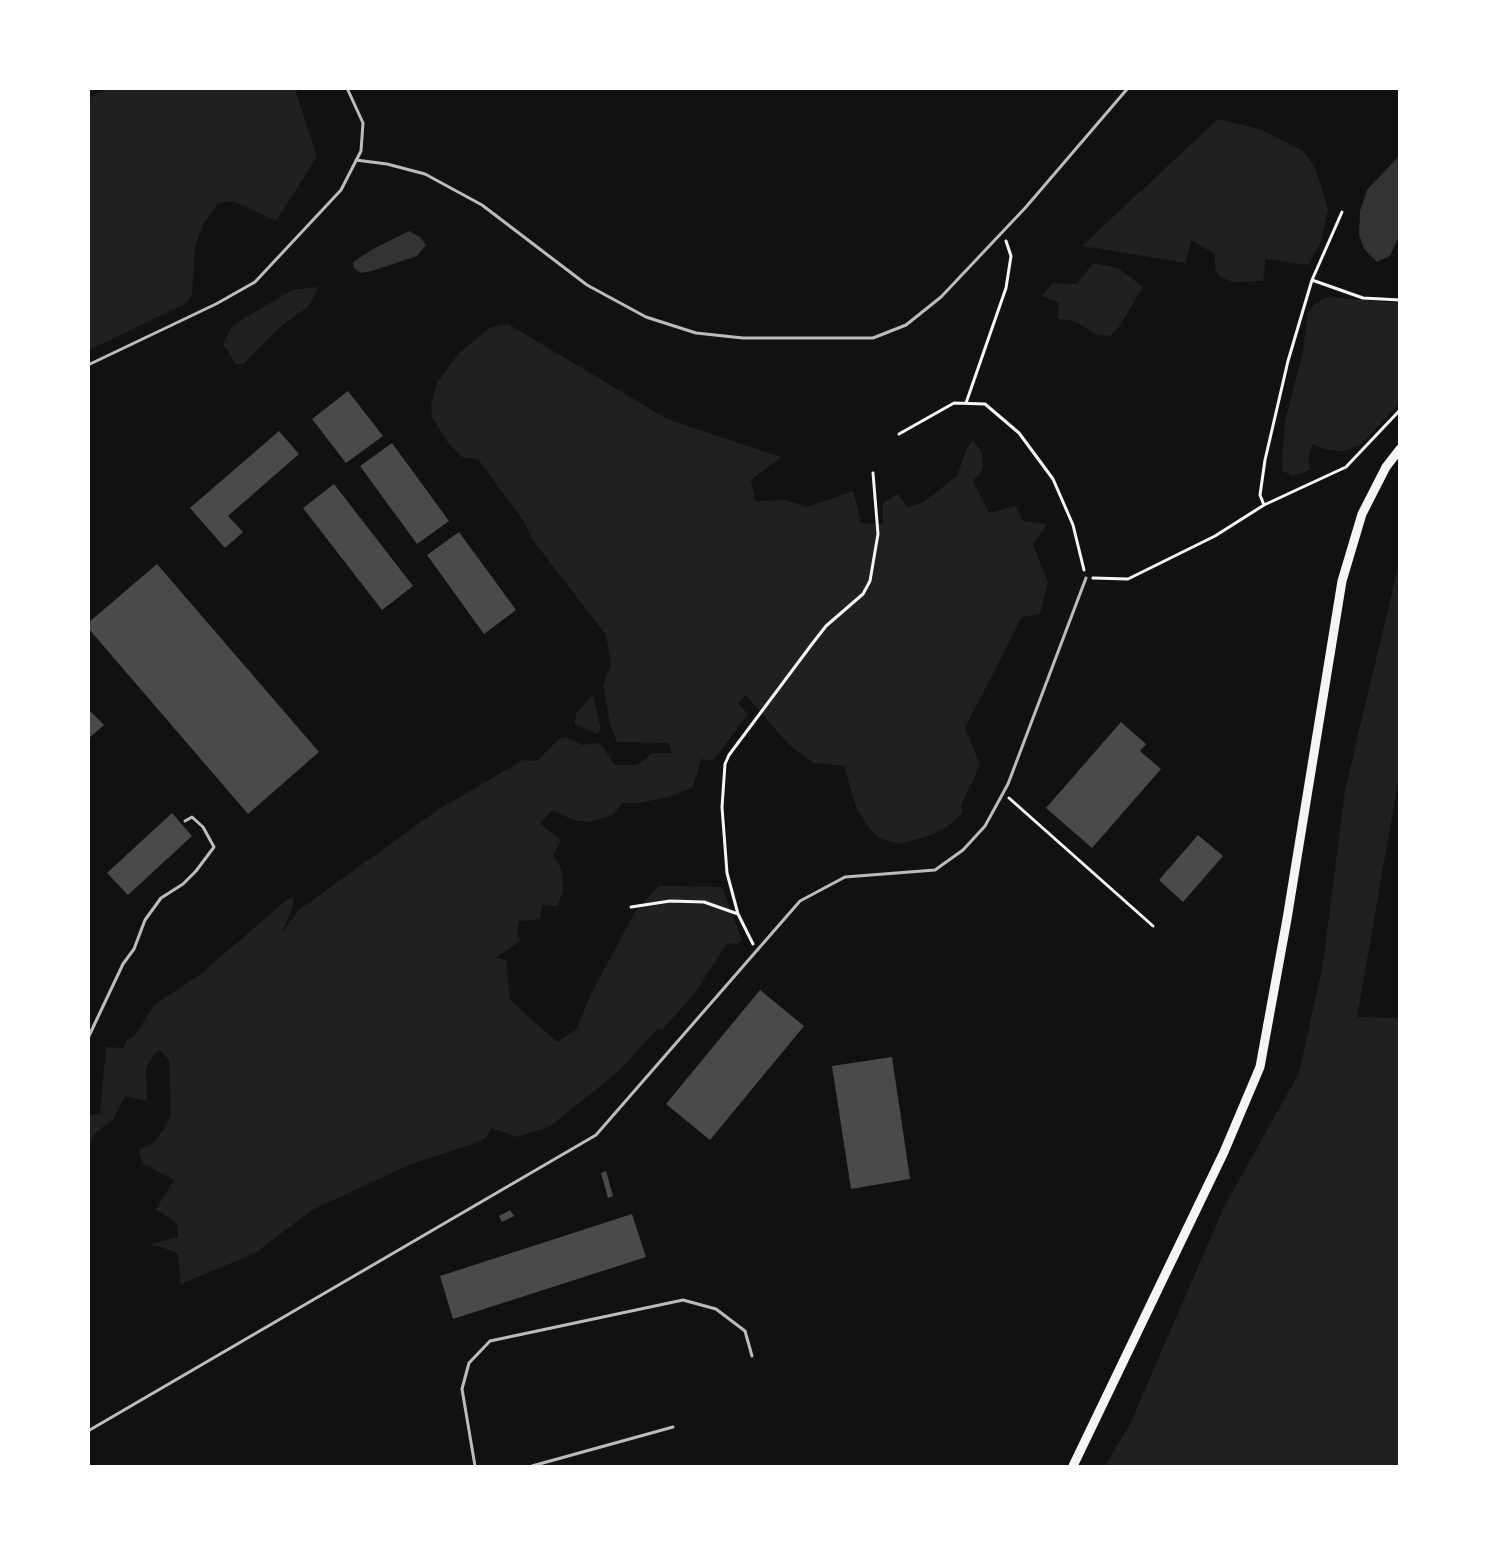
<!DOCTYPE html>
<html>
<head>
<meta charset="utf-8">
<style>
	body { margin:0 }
	#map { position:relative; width:1488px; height:1555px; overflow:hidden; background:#111; font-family:Commissioner,sans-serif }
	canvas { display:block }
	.frame { position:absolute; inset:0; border:90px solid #fff; pointer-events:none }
</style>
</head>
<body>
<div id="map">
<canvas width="1488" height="1555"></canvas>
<div class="frame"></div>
</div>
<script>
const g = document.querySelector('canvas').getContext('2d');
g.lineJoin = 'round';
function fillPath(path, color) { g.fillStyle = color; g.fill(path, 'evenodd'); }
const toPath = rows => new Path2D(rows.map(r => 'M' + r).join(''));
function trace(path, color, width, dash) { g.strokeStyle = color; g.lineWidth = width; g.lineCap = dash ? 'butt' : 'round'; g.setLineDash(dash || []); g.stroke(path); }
fillPath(toPath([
	[109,88,295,89,317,157,276,221,233,201,218,203,204,223,195,246,192,295,187,303,89,350,89,98],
	[1218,119,1260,129,1303,151,1315,167,1328,209,1321,242,1308,265,1266,259,1263,281,1233,282,1220,277,1215,270,1215,254,1191,240,1186,263,1082,246],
	[1093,263,1118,268,1143,287,1119,327,1110,336,1096,334,1074,321,1058,319,1059,303,1042,296,1053,283,1077,284],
	[319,287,308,307,280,327,243,364,236,364,223,344,233,325,292,290],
	[1328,297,1399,303,1399,404,1360,445,1344,451,1327,450,1313,444,1308,457,1310,470,1293,476,1283,471,1282,462,1285,421,1303,351,1308,313,1316,303],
	[508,324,667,419,781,457,751,480,755,501,785,500,807,507,853,491,861,523,883,524,883,504,888,500,898,494,907,507,922,503,957,476,967,448,973,440,982,453,983,469,973,481,989,513,1016,506,1023,521,1047,524,1033,545,1048,582,1040,614,1022,617,965,728,980,765,961,805,962,813,948,826,931,835,899,844,881,839,870,829,856,807,844,766,814,763,789,745,746,695,738,703,748,714,713,761,701,759,693,787,669,797,639,803,622,803,613,815,590,822,573,820,552,810,540,824,561,840,553,855,562,870,563,892,557,906,542,905,540,919,519,921,517,931,520,941,496,958,506,960,510,1000,557,1042,576,1030,592,992,635,912,659,886,722,887,742,940,738,944,727,943,695,993,662,1030,657,1029,619,1071,549,1127,517,1137,491,1128,486,1138,470,1145,411,1164,312,1210,255,1253,181,1284,178,1254,162,1247,148,1245,178,1237,177,1224,156,1209,174,1180,142,1163,139,1150,153,1143,164,1129,171,1115,169,1060,160,1050,155,1053,146,1068,147,1101,125,1096,113,1120,97,1131,89,1143,89,1115,100,1114,106,1047,123,1048,127,1040,134,1037,154,1005,202,973,285,901,293,897,293,906,282,932,300,909,439,809,523,760,537,761,559,739,566,737,582,745,600,743,615,765,637,765,652,753,672,753,669,743,617,742,610,724,603,685,611,665,606,635,532,539,525,523,478,459,462,457,448,443,432,417,431,404,437,383,459,353,491,327],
	[1399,563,1399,776,1357,1017,1399,1018,1399,1466,1105,1466,1130,1424,1224,1207,1299,1073,1323,964,1345,790],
	[593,695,601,730,598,734,574,724,577,712]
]), '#202020');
fillPath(toPath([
	[1399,156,1399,236,1390,256,1377,262,1364,249,1359,234,1360,211,1367,190],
	[409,231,420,237,426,245,417,256,372,271,361,273,354,268,353,262,373,249]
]), '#333');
fillPath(toPath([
	[348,391,383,436,346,463,312,419],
	[279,431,299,454,228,516,243,532,225,548,190,508],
	[392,443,449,521,417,544,360,466],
	[334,484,413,586,382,610,303,508],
	[459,532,516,610,484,634,427,555],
	[157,564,319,752,248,814,88,628,88,623],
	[88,709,104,725,88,739],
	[1121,722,1146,744,1140,751,1161,769,1092,848,1046,808],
	[172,813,192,836,128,895,107,873],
	[1198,835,1223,856,1183,902,1159,880],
	[760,990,804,1026,710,1140,666,1104],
	[892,1057,910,1179,851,1189,832,1066],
	[606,1171,613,1196,608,1198,601,1173],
	[510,1210,514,1216,502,1222,499,1216],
	[632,1214,646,1257,453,1319,440,1276]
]), '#4a4a4a');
trace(toPath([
	[1312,280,1363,298,1400,300],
	[966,403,1006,288,1011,256,1006,241],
	[899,434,954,403,985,404,1019,433,1053,479,1073,525,1084,570],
	[1264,505,1260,495,1265,460,1288,361,1312,280,1342,212],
	[1093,578,1128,579,1215,536,1264,505,1346,467,1400,410],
	[1009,798,1153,926],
	[631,907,670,901,704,902,738,914],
	[753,944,738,914,727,873,722,807,725,764,729,755,812,644,826,626,863,594,870,581,878,534,873,473]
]), '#f5f5f5', 3);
trace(toPath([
	[356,160,387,164,425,174,482,205,587,285,646,317,696,333,743,338,873,338,906,325,941,297,1026,207,1128,88],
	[88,365,216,304,255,282,341,190,361,151,363,123,347,88],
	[88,1038,123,964,134,949,145,920,161,898,183,884,196,871,214,847,203,827,192,817,185,821],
	[88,1431,596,1135,800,901,845,877,935,870,963,850,985,826,1008,784,1086,578],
	[475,1466,462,1389,469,1363,490,1341,683,1300,716,1309,745,1331,752,1356],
	[532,1466,673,1427]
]), '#bcbcbc', 3);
trace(toPath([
	[1073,1466,1224,1152,1260,1067,1287,919,1342,581,1362,514,1386,467,1400,449]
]), '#f5f5f5', 9);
</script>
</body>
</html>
